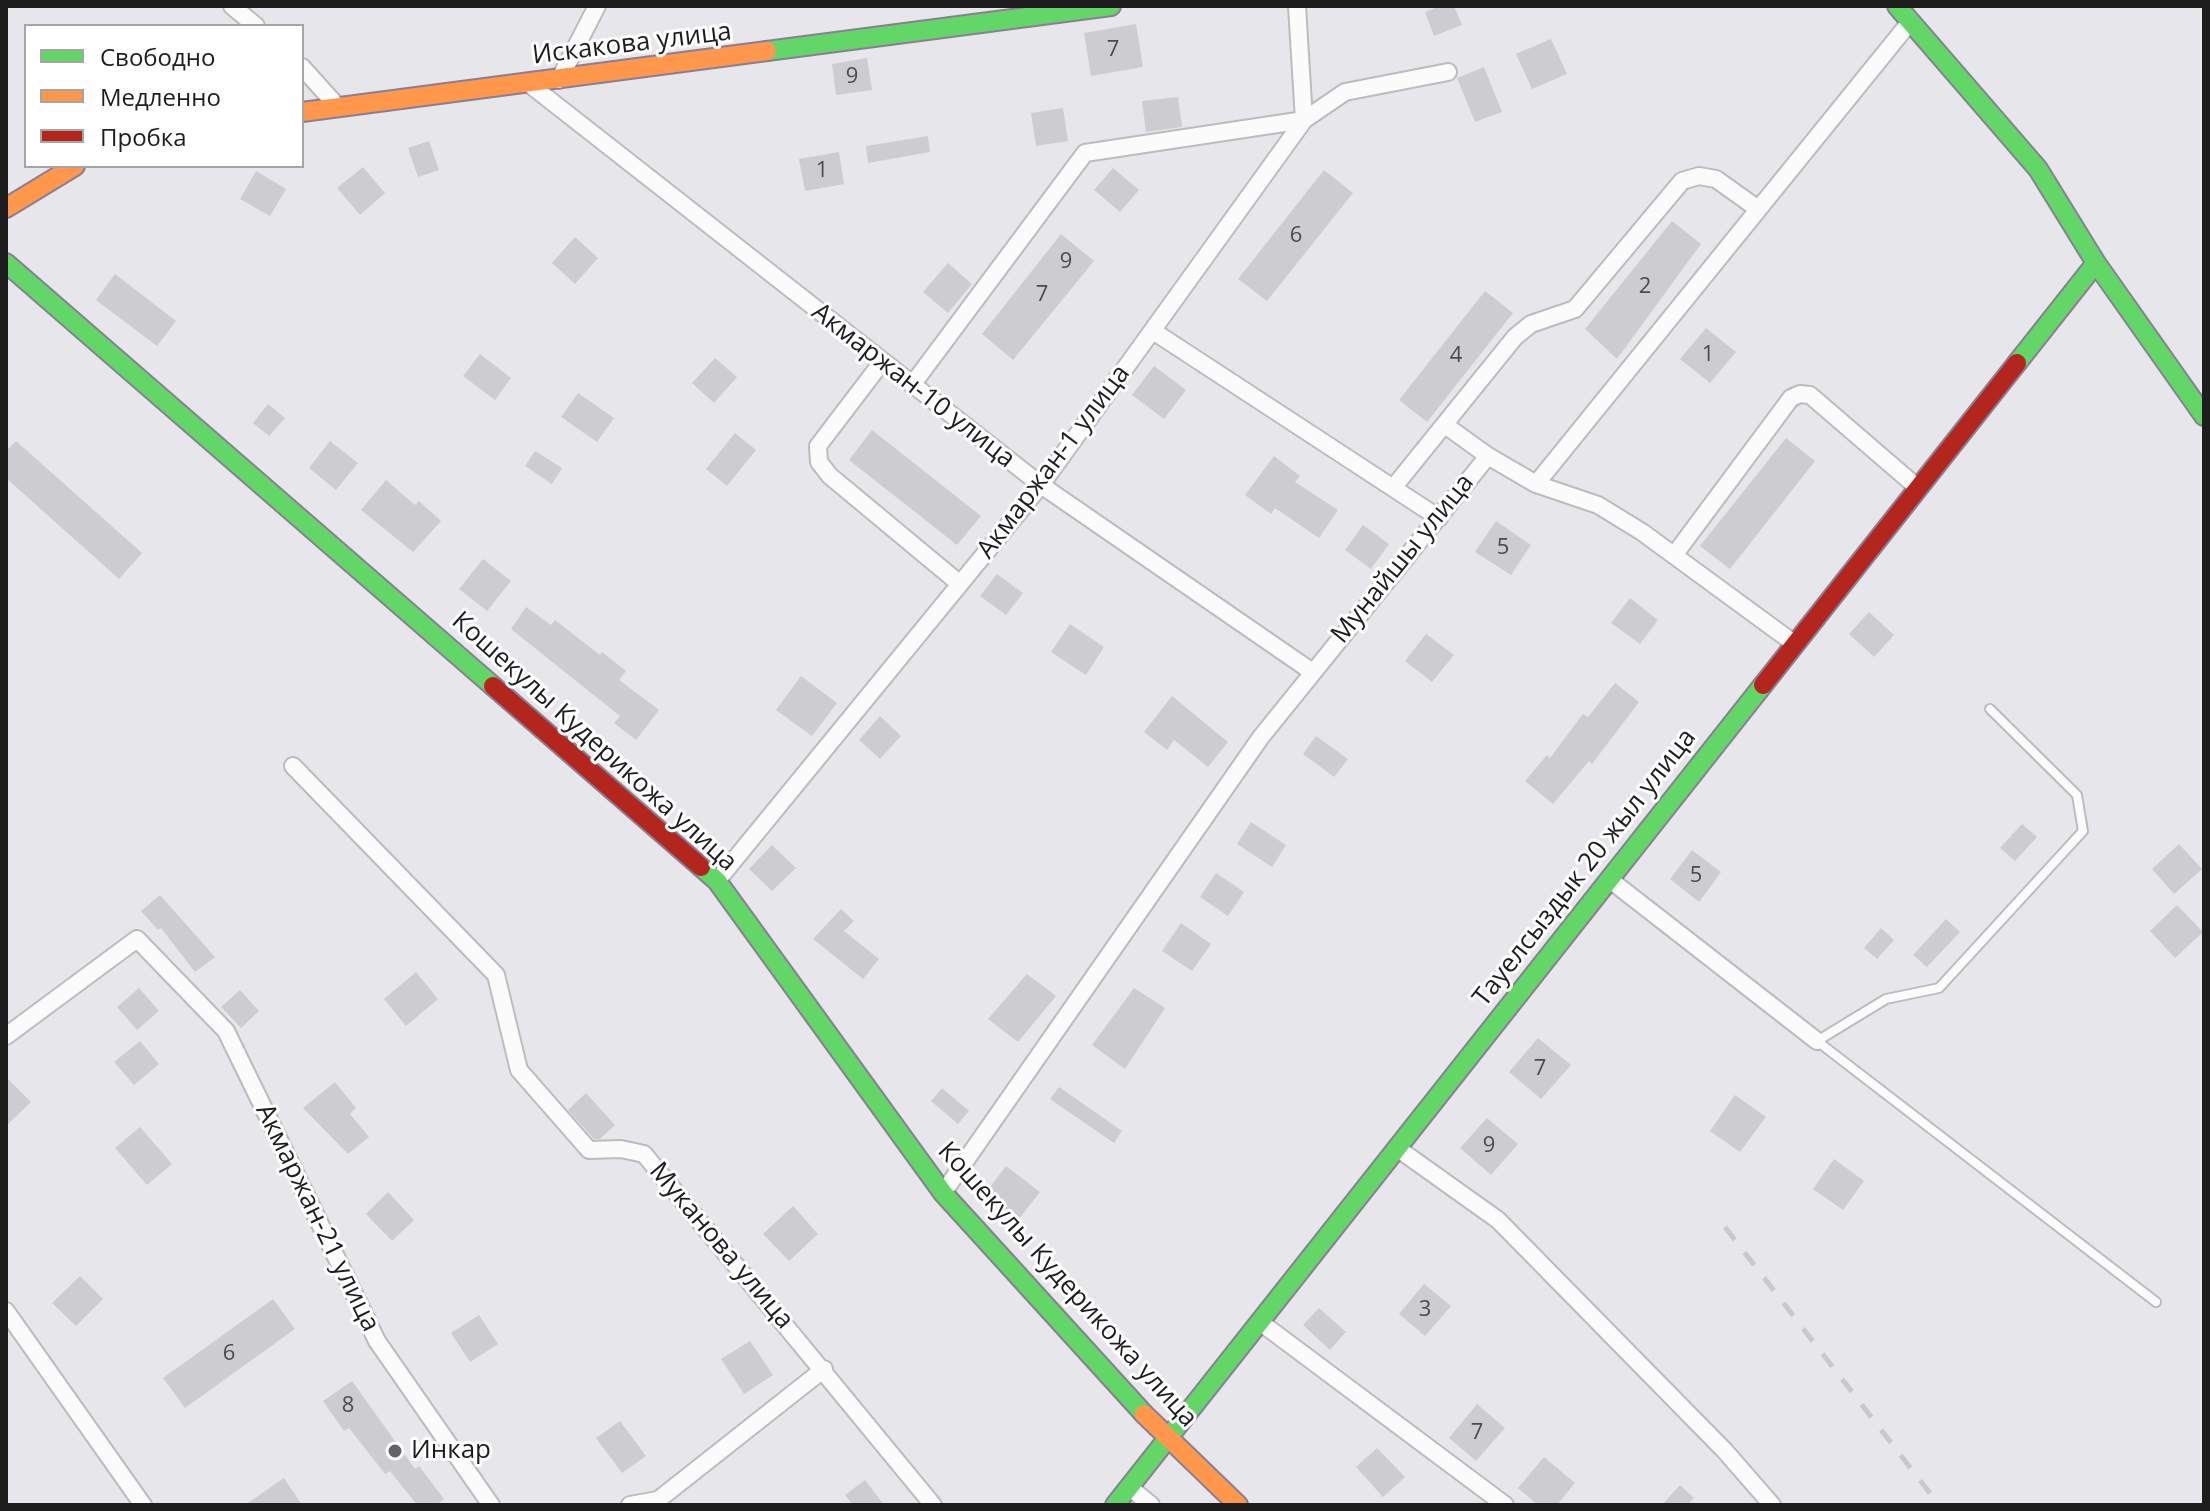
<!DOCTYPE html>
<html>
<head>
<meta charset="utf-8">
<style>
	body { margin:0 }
	#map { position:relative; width:2210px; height:1511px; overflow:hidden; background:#e6e6eb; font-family:"Open Sans",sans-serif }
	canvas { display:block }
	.frame { position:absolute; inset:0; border:8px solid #1d1d1d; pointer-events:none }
	.legend { position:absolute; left:24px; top:24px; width:280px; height:144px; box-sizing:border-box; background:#fff; border:2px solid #a5a5a5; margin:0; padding:10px 14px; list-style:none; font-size:24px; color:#1d1d1d }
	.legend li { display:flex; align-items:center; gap:16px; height:40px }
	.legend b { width:40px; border:2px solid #a5a5a5 }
</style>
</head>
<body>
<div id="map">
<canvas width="2210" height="1511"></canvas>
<div class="frame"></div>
<ul class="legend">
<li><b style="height:10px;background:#63d668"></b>Свободно</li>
<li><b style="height:10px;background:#ff974d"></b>Медленно</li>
<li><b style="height:10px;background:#b3261e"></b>Пробка</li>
</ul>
</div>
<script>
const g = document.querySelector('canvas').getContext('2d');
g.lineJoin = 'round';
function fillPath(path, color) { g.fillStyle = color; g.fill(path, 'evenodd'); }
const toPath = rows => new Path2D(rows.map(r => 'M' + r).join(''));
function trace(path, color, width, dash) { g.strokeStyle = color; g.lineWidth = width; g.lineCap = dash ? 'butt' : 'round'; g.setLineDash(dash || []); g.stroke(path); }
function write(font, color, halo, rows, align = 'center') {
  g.font = font + ' "Open Sans",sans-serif'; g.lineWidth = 6; g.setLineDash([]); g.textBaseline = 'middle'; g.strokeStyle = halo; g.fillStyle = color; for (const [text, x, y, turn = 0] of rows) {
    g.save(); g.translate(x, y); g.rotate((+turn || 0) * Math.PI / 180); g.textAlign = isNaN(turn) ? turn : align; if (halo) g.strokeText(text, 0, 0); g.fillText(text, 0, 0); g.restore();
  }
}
fillPath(toPath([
	[1440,6,1454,6,1462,25,1434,36,1425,12],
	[1136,24,1143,67,1091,76,1084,33],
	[1551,39,1567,74,1532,89,1516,54],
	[867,58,872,90,836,95,832,64],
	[1484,67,1502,112,1475,122,1457,78],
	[1178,97,1182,127,1146,132,1142,101],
	[1063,108,1068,141,1036,146,1031,113],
	[928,136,930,152,868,163,866,146],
	[429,141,439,170,418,177,408,148],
	[839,152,844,184,805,191,799,159],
	[363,167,385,193,360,215,337,188],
	[1113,168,1139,190,1120,212,1094,190],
	[1324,170,1353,193,1267,301,1238,279],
	[256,171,286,189,270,216,240,199],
	[1672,221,1701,244,1617,359,1585,329],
	[1061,234,1094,261,1013,360,982,334],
	[575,237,598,258,575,284,552,263],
	[948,263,972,284,948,313,923,292],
	[115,274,176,321,157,346,96,300],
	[1485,291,1513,313,1427,422,1399,400],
	[1706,328,1736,352,1710,383,1680,359],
	[480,354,511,378,495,400,463,376],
	[715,358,737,377,714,403,692,383],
	[1154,366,1186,390,1164,419,1132,395],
	[578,393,614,418,597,442,561,417],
	[268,404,285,418,269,436,253,423],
	[872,430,981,516,957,545,849,460],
	[735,433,756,450,727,486,706,469],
	[1786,438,1815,461,1730,569,1700,546],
	[16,441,142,553,119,579,6,478,6,451],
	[330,441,358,463,336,490,309,468],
	[535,451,562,468,552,484,525,466],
	[1274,456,1300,476,1295,482,1338,510,1319,538,1275,508,1271,514,1245,495],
	[386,480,415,505,419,501,441,521,413,552,361,510],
	[1496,521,1531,545,1511,575,1475,552],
	[1363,525,1389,544,1371,569,1345,550],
	[483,559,511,581,487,611,459,589],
	[997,574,1023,593,1006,615,980,596],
	[1630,598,1658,620,1640,644,1611,623],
	[526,607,551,625,555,620,600,655,602,652,626,671,619,680,659,710,636,740,614,723,620,716,511,629],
	[1869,612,1894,635,1874,657,1849,634],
	[1070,624,1104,647,1086,675,1051,652],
	[1426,634,1454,655,1432,682,1405,661],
	[801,676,837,703,812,736,776,710],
	[1615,683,1639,702,1592,764,1589,761,1553,804,1525,781,1547,755,1550,758,1583,714,1588,717],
	[1172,696,1228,742,1208,767,1174,740,1167,750,1144,732],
	[880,716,901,736,880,759,859,740],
	[1316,736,1348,759,1334,777,1303,754],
	[1251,822,1286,845,1272,867,1237,844],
	[2022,824,2037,837,2015,861,2000,848],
	[2179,844,2202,869,2174,894,2152,869],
	[772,845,796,868,772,891,749,869],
	[1692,850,1721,872,1699,902,1670,879],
	[1216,873,1244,892,1228,916,1200,897],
	[160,895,215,957,195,972,161,928,158,930,141,911],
	[2177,905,2203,932,2175,958,2150,931],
	[841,909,854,921,844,931,879,959,863,979,813,939],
	[1946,919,1960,932,1927,967,1913,955],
	[1181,923,1211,944,1192,971,1162,951],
	[1881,928,1894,940,1877,959,1864,948],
	[416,972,438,999,406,1026,384,999],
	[1027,974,1056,996,1018,1042,988,1019],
	[139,988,159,1011,137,1030,117,1007],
	[1134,988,1165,1008,1125,1069,1092,1045],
	[240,990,259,1011,241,1028,221,1007],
	[1538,1038,1571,1065,1541,1099,1509,1072],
	[140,1041,159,1064,134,1085,114,1062],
	[6,1077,31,1102,6,1126],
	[335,1082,356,1108,350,1114,369,1137,348,1154,303,1108],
	[1059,1087,1122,1131,1114,1143,1050,1099],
	[942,1088,969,1111,958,1124,931,1101],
	[586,1093,615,1125,600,1139,594,1139,568,1110],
	[1735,1095,1766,1117,1740,1152,1710,1131],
	[1487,1118,1518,1144,1491,1175,1460,1148],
	[140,1127,172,1164,147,1185,115,1148],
	[1834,1159,1864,1181,1843,1210,1813,1189],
	[1006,1166,1040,1192,1018,1220,984,1195],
	[388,1192,414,1220,392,1241,366,1214],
	[793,1206,818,1234,789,1261,763,1234],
	[80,1276,103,1299,76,1326,52,1303],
	[1424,1284,1451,1306,1425,1336,1399,1314],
	[273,1299,295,1329,185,1408,163,1378],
	[1319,1308,1346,1332,1330,1350,1303,1325],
	[479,1315,498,1344,470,1362,451,1333],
	[750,1341,773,1375,744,1394,721,1359],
	[352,1381,415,1469,419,1466,444,1499,437,1505,417,1505,390,1471,385,1474,349,1428,344,1431,323,1401],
	[1477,1404,1505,1428,1476,1461,1449,1438],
	[620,1421,646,1456,622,1473,596,1438],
	[1377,1448,1405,1477,1383,1497,1356,1467],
	[1544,1457,1575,1483,1557,1505,1538,1505,1518,1488],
	[284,1478,302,1505,245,1505],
	[865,1480,884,1505,853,1505,845,1495],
	[1680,1485,1694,1498,1687,1505,1662,1505]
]), '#cdcdd1');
const lane = toPath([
	[1990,709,2077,795,2083,831,1939,988,1886,999,1817,1041,2156,1302]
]);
const street = toPath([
	[232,6,256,26],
	[302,67,338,107],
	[559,80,597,6],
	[528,83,1041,485,1311,671],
	[1153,331,1439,518],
	[882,362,818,446,819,462,830,476,960,584],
	[912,385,1085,153,1304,120,1345,92,1448,72],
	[1445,425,1488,456],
	[1536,484,1598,505,1642,532,1795,644],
	[1393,488,1515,337,1531,324,1575,309,1682,181,1699,176,1716,179,1758,209],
	[1675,554,1791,398,1800,394,1810,395,1918,488],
	[293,766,496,975,519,1070,589,1150,621,1149,644,1154,933,1505],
	[1609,879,1817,1041],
	[717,881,1041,485,1304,120,1297,6],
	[6,1036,137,939,226,1031,377,1341,491,1505],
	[1397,1148,1498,1220,1725,1451,1772,1505],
	[943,1193,1261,737,1488,456,1536,484,1910,22],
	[6,1311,143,1505],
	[1260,1322,1505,1505],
	[1129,1487,1151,1505],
	[630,1505,658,1500,824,1369]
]);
const fast = toPath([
	[1897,6,2038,169,2096,263,2204,416],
	[767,51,1111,6],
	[6,263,493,686],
	[2017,363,2096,263],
	[701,867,717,881,943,1193,1144,1414],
	[1115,1505,1763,685]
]);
const slow = toPath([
	[302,112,767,51],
	[6,208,75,166],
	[1144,1414,1238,1505]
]);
const jam = toPath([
	[1763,685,2017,363],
	[493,686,701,867]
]);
trace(lane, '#bcbcbe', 12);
trace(street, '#bcbcbe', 20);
trace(fast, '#8a7e95', 22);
trace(slow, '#8a7e95', 22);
trace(jam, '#8a7e95', 22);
trace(lane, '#fbfbfc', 8);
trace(street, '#fbfbfc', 16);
trace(fast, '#63d668', 18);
trace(slow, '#ff974d', 18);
trace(jam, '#b3261e', 18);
trace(toPath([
	[1725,1227,1939,1505]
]), '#c9c9ca', 5, [16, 16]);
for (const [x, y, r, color] of [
	[395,1451,8,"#636365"]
]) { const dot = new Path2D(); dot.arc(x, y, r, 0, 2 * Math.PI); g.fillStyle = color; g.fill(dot); trace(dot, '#fff', 3); }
write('22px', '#4b4b4c', null, [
	["7",1113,50],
	["9",852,77],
	["1",822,171],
	["6",1296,236],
	["9",1066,262],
	["2",1645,287],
	["7",1042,295],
	["1",1708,355],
	["4",1456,356],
	["5",1503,548],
	["5",1696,876],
	["7",1540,1069],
	["9",1489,1146],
	["3",1425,1310],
	["6",229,1354],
	["8",348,1406],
	["7",1477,1433]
]);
write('26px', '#1d1d1d', '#fff', [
	["Искакова улица",632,44,-7],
	["Акмаржан-10 улица",913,386,38],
	["Акмаржан-1 улица",1054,462,-53],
	["Мунайшы улица",1403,559,-51],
	["Кошекулы Кудерикожа улица",594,742,42],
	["Тауелсыздык 20 жыл улица",1585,868,-52],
	["Акмаржан-21 улица",317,1218,64],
	["Муканова улица",721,1246,50],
	["Кошекулы Кудерикожа улица",1067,1285,48]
]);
write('26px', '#1d1d1d', '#fff', [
	["Инкар",411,1451]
], 'left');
</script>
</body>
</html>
